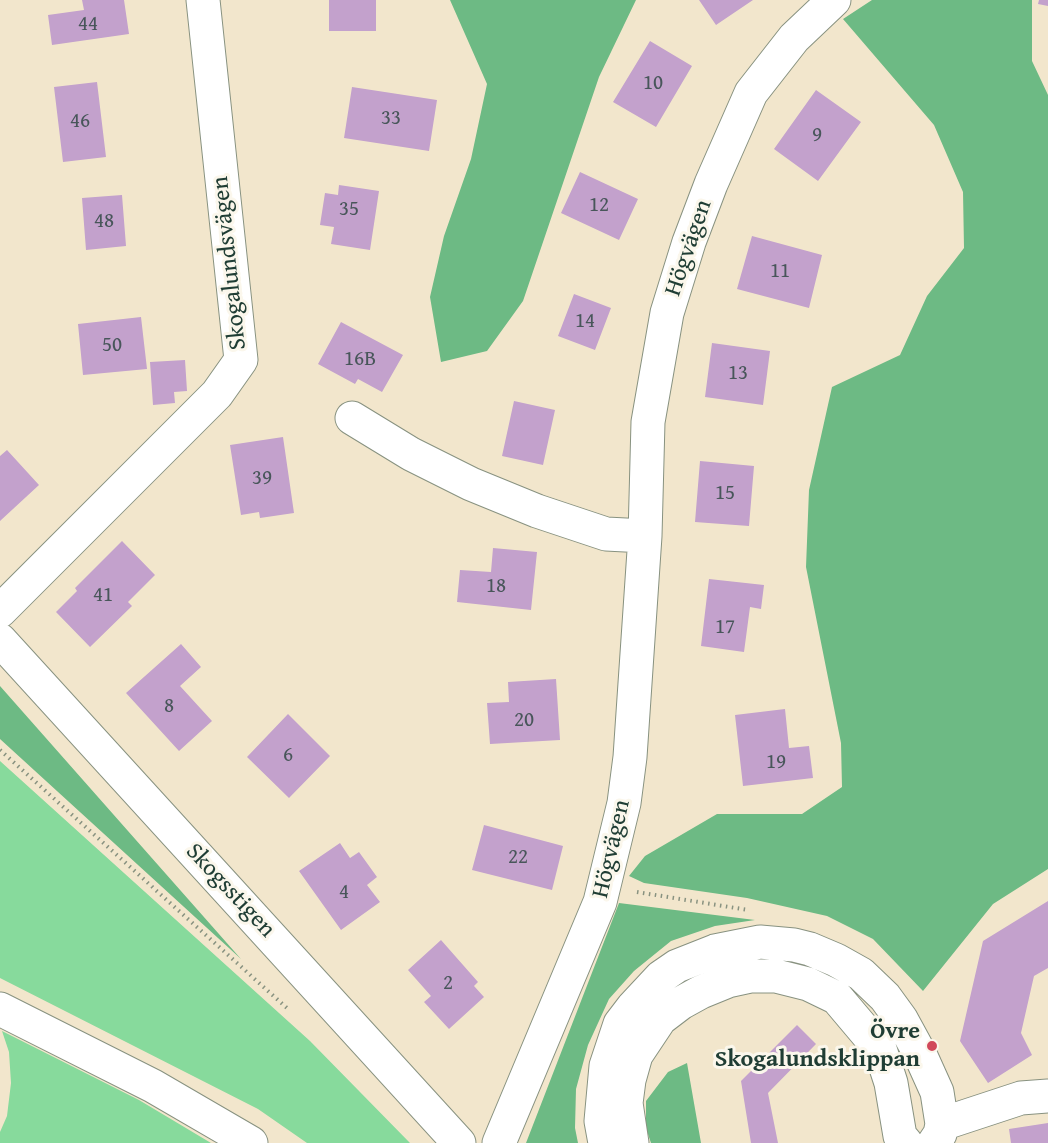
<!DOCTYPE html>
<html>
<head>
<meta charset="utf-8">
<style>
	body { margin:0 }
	canvas { display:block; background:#f2e6cc }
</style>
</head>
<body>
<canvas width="1048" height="1143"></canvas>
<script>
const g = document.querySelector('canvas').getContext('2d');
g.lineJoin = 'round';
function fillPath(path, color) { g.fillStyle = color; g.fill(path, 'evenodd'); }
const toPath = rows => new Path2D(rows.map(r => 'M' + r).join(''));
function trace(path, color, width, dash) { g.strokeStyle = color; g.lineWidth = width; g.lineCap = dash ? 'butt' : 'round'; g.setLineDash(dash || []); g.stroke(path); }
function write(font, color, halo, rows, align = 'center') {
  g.font = font + ' "Gentium Book Plus",serif'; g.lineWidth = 6; g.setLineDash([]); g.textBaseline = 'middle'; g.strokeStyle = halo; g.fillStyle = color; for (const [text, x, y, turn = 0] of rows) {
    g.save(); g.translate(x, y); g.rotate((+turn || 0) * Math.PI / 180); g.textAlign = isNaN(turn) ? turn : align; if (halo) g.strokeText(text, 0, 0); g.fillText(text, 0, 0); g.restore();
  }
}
fillPath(toPath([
	[0,761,310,1041,410,1143,307,1143,258,1109,0,978],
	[2,1031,139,1100,211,1143,0,1143,0,1132,7,1116,11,1083,9,1052]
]), '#87da9c');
fillPath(toPath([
	[450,0,636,0,599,77,523,301,487,351,441,362,430,297,444,236,471,159,487,84],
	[872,0,1032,0,1032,61,1048,95,1048,869,993,904,923,991,873,939,827,916,747,898,644,883,629,876,645,856,717,814,802,814,842,787,841,743,806,567,809,490,832,387,900,355,927,296,964,248,963,192,934,125,843,19],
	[0,686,241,959,0,739],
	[619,903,755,920,715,926,671,941,634,971,609,999,588,1045,576,1089,575,1128,578,1143,526,1143],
	[687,1063,701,1143,651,1143,646,1128,646,1101,668,1072]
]), '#6dba84');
fillPath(toPath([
	[82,0,124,0,129,34,52,45,48,15,84,10],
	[329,0,376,0,376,31,329,31],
	[699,0,753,0,716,25],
	[1039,0,1048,0,1048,6,1038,4],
	[650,41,692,66,656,127,613,102],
	[97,82,106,157,63,162,54,87],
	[352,87,437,100,429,151,344,138],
	[816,90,861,122,818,181,774,149],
	[580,172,638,199,619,240,561,213],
	[339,185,379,191,370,250,331,244,334,227,320,225,325,193,338,195],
	[122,195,126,246,86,250,82,198],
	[752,236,822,255,809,308,737,289],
	[574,294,611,308,595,350,558,336],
	[141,317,147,369,83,375,78,324],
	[341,322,403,355,382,392,358,379,355,384,318,364],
	[712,343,770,351,763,405,705,397],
	[185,360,187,391,174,392,175,403,153,405,150,362],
	[514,401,555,410,543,465,502,456],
	[283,437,294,513,260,518,259,512,241,515,230,445],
	[7,450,39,485,0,521,0,456],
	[700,461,754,466,749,526,695,522],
	[122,541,155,575,128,602,132,606,90,647,56,612,77,591,75,588],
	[493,548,537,552,531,610,457,602,460,570,491,572],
	[709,579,764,585,761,609,750,607,744,652,701,646],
	[181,644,201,667,180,686,212,721,179,751,126,693],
	[556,679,560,740,490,744,487,703,509,702,508,682],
	[785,709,789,748,809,746,813,778,743,786,735,715],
	[288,714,330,756,289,798,247,757],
	[484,825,563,846,552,890,472,870],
	[340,843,350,858,359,852,377,877,367,885,380,902,341,930,299,871],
	[1048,901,1048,968,1034,976,1021,1033,1032,1055,988,1083,960,1041,983,941],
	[441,940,478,982,474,986,484,997,449,1029,424,1002,431,996,408,970],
	[797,1025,816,1044,768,1093,778,1143,751,1143,741,1081],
	[1048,1123,1048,1143,1011,1143,1009,1129]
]), '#c3a1cc');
const minor = toPath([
	[352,418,411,454,471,484,537,511,606,534,645,536],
	[0,611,217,394,241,360,203,0],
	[0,640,459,1143],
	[942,1124,1021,1098,1048,1096],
	[499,1143,600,902,624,803,630,757,645,536,648,422,667,313,689,242,711,184,751,93,794,38,834,0],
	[605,1143,601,1121,606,1066,620,1024,633,1007,661,977,677,966,715,951,760,942,794,945,810,949,836,960,861,974,885,997,901,1019,919,1052,937,1092,942,1124,940,1134,934,1143],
	[632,1143,626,1103,629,1080,636,1055,660,1019,681,1003,701,992,728,981,751,976,776,976,808,984,837,998,880,1049,891,1083,900,1136,906,1143]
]);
const highway = toPath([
	[0,1009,153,1086,251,1143]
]);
trace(minor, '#889280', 35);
trace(highway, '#889280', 35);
trace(toPath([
	[0,750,287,1008],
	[637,892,748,910]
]), '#889280', 4, [1.5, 4.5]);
trace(minor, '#fff', 33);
trace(highway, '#fff', 33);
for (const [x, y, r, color] of [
	[932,1046,6,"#d1495b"]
]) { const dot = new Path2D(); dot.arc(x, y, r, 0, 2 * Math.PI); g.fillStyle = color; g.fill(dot); trace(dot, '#fbf7ec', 2); }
write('21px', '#48565a', null, [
	["44",88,25],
	["10",653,84],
	["33",391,119],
	["46",80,122],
	["9",817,136],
	["12",599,206],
	["35",349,210],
	["48",104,222],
	["11",780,272],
	["14",585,322],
	["50",112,346],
	["16B",360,360],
	["13",738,374],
	["39",262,479],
	["15",725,494],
	["18",496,587],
	["41",103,596],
	["17",725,628],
	["8",169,707],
	["20",524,721],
	["6",288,756],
	["19",776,763],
	["22",518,858],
	["4",344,893],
	["2",448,984]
]);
write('24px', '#1f3d34', '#fbf7ec', [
	["Högvägen",689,248,-71],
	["Skogalundsvägen",230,263,-96],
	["Högvägen",612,849,-77],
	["Skogsstigen",230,891,47]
]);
write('bold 24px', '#1f3d34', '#fbf7ec', [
	["Övre",920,1032],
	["Skogalundsklippan",920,1060]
], 'right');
</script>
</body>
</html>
